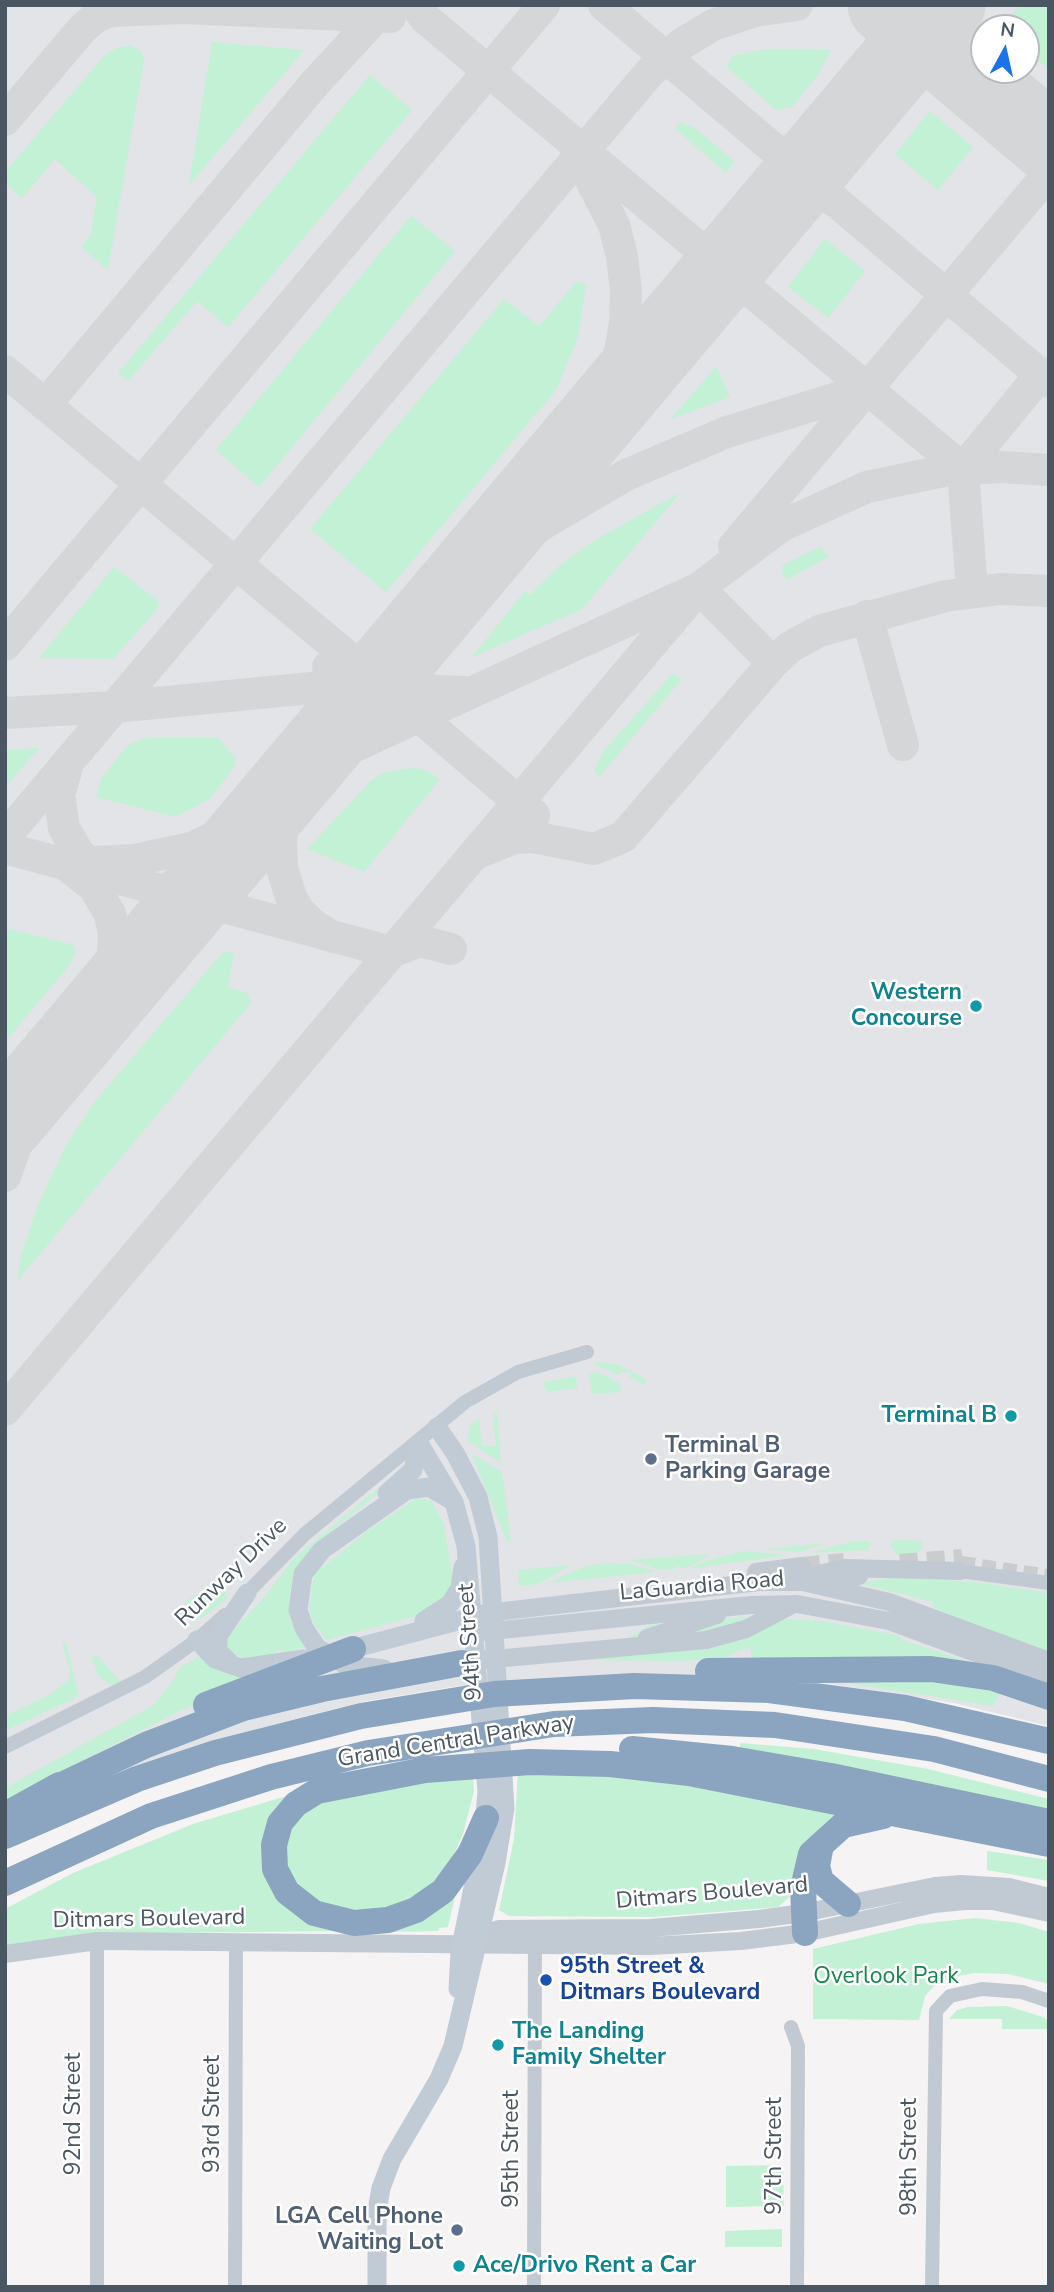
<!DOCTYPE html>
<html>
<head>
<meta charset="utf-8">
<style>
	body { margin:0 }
	#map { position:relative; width:1054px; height:2292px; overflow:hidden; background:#f5f3f3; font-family:"Nunito Sans",sans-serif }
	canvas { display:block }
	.frame { position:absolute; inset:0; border:7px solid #4a5661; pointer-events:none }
	.north { position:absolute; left:970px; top:14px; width:70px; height:70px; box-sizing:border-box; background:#fff; border:2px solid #b7bbc0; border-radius:50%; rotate:8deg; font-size:19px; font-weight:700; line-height:28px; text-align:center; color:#4a5661 }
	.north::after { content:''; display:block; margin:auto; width:24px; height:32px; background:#1a73e8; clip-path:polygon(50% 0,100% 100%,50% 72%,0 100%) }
</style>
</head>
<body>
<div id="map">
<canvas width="1054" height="2292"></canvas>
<div class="frame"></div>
<div class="north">N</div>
</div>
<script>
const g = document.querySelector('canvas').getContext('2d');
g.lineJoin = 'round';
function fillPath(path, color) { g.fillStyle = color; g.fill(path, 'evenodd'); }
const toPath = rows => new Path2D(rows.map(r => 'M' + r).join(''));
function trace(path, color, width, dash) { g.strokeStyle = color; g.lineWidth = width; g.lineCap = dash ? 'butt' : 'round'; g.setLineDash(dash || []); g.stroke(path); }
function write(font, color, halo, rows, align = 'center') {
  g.font = font + ' "Nunito Sans",sans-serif'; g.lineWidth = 5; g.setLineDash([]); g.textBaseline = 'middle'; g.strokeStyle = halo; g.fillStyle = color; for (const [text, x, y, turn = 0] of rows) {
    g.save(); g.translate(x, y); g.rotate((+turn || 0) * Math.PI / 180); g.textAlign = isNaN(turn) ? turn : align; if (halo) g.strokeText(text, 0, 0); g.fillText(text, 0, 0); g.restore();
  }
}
fillPath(toPath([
	[5,5,1049,5,1049,1726,954,1703,824,1683,570,1680,458,1686,367,1701,221,1738,5,1823],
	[984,28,1026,28,1026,70,984,70]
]), '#e2e4e7');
fillPath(toPath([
	[1020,5,1049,5,1049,69,1026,50,1026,28,1001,28],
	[212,42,304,50,189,185],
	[131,46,140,50,144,60,108,270,81,247,91,234,97,197,55,159,22,198,5,183,5,172,105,55,118,47],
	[766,49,831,50,818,75,792,107,776,110,727,67,732,56],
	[370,75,412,110,228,327,197,301,128,381,118,373],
	[930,111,973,147,938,190,895,154],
	[680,122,695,128,734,161,726,173,675,128],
	[411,216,455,251,259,487,216,450],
	[825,239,865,271,828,318,788,287],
	[576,282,586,284,578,337,556,390,386,592,310,529,504,299,539,326],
	[716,366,730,397,671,419],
	[681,492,582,609,472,657,525,591,530,595,558,567,592,542],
	[820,547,829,556,787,580,782,572,783,565],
	[114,567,159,602,157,609,113,659,39,658],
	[673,673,681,680,599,777,594,771,602,753],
	[146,738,218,738,236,759,234,767,211,798,176,817,96,797,101,779,121,753,130,744],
	[39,748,5,787,5,750],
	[410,768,423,769,440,779,364,872,307,849,374,778,386,772],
	[5,928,74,945,76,949,71,963,5,1042],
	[224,951,234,954,228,987,247,993,251,1003,17,1281,21,1256,38,1205,66,1145,96,1100],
	[595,1362,617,1364,646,1379,646,1385,628,1377,631,1377,630,1372,621,1372,619,1375,595,1365],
	[598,1372,620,1384,621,1392,592,1394,589,1374],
	[576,1376,577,1388,547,1392,543,1383],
	[497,1413,501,1463,467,1440,470,1425,479,1419,482,1446,496,1446,493,1415],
	[472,1454,502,1472,511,1541,507,1542],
	[376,1490,381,1491,312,1547,293,1575,289,1596,290,1619,305,1647,282,1653,280,1649,273,1653,274,1656,246,1658,232,1654,227,1646,229,1635,263,1599,294,1558],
	[417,1498,432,1501,444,1525,454,1589,441,1609,327,1640,314,1624,309,1609,314,1575,320,1566,323,1567,369,1530],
	[896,1540,922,1541,921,1550,910,1559,897,1555,890,1543],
	[871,1541,868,1550,809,1553,850,1542],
	[827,1543,799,1552,765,1549],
	[743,1551,787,1555,689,1569,706,1561],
	[710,1554,697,1563,685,1568,676,1566,675,1569,660,1570,629,1560],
	[608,1563,630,1564,657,1572,548,1583,585,1566],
	[571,1565,538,1584,519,1586,518,1570],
	[230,1573,232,1578,223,1582,227,1599,200,1619,186,1601],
	[899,1577,974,1582,1049,1593,1049,1653,933,1608,933,1602,858,1583],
	[747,1617,822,1621,870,1630,900,1636,900,1639,984,1667,752,1661,750,1647,722,1658,681,1661,591,1660,652,1624],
	[62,1641,66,1643,79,1696,5,1731,5,1716,49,1695,68,1680,70,1672],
	[96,1654,121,1682,111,1685,98,1676,92,1658],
	[201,1655,216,1669,235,1676,249,1676,5,1800,5,1788,154,1705,175,1678,179,1668],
	[934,1677,1003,1688,993,1706,829,1680],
	[740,1743,814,1749,928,1769,1049,1799,1049,1811,740,1753],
	[518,1771,600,1772,847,1810,794,1893,778,1907,654,1917,509,1916,499,1910,514,1839],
	[473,1776,474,1791,463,1834,453,1856,429,1887,402,1904,364,1912,325,1906,297,1888,285,1862,287,1833,307,1808,342,1794],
	[303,1791,266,1856,332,1927,332,1931,86,1934,5,1945,5,1909,73,1873,193,1824],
	[987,1851,1049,1860,1049,1881,987,1870],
	[455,1896,448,1927,439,1928,438,1931,390,1932],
	[975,1918,1019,1923,1049,1932,1049,1984,1008,1974,974,1973,954,1977,933,1987,925,1996,919,2020,813,2019,813,1949,919,1924],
	[1007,2006,1043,2017,1049,2022,1049,2029,1002,2029,1002,2019,949,2019,957,2010,968,2007],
	[783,2165,784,2206,726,2207,726,2166],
	[782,2229,782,2247,725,2247,725,2231]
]), '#c3f1d5');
trace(toPath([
	[415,5,426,19,963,469,972,592],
	[604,5,1049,382],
	[5,120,83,28,96,17,111,11,184,8,390,17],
	[580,159,614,225,622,256,626,291,625,324,618,361,601,407,588,431],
	[774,210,794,196,807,192,834,200],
	[701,297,723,288,736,287,752,293],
	[5,371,377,681,438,691,465,692],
	[45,405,316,82,387,5],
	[963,469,1040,375,1049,373],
	[734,546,1049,173],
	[461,580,509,544,626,475,727,432,866,389],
	[867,616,903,745],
	[5,645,544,5],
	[328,667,336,729],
	[403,703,534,815],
	[5,713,114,707,343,685,378,672,406,647],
	[67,767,59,795,64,828,79,854,99,871],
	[5,837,650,72,683,43,713,25,755,11,797,5],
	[5,848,391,952,420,941,451,949],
	[478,853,514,838,533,837,594,849,623,837,773,663,790,647,819,631,946,596,1000,589,1049,591],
	[94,862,135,860,191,848,242,825,275,802],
	[70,868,94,887,110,914,114,934,110,997],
	[333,937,312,924,299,911,291,897,282,868,281,840,286,809,300,773,307,768,699,588,773,663],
	[5,1176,27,1115,59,1058],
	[5,1410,699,588,781,526,867,487,948,470,1001,467,1049,470]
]), '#d5d6d8', 32);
trace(toPath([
	[887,5,1049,142],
	[5,1122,946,5]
]), '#d5d6d8', 79);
trace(toPath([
	[961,1563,1049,1576]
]), '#caccce', 14, [14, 7]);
trace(toPath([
	[900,1563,962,1558],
	[802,1566,844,1562]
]), '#caccce', 18, [18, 9]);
trace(toPath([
	[960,1571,1049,1583],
	[242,1598,305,1534,465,1402,518,1372,587,1352],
	[5,1747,145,1677,197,1640,225,1615],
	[791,2027,798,2046,797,2287],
	[97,2287,97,1941],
	[235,2287,236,1941],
	[534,2287,535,1937],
	[932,2287,936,2011,950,1996,982,1989,1022,1992,1049,2001]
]), '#c1cad2', 14);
trace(toPath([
	[756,1572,802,1566],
	[797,1579,845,1568,960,1571],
	[830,1585,859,1576],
	[495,1612,759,1582,803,1582,889,1602,1049,1661],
	[481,1632,751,1605,797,1604,889,1621,1049,1680],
	[647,1638,717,1615],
	[483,1660,706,1640,746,1629,790,1606],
	[468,1941,499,1929,651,1928,759,1919,803,1913,935,1886,961,1884,1009,1887,1049,1897],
	[5,1954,97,1941,650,1946,741,1941,805,1933,934,1904,964,1901,993,1901,1049,1913]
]), '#c1cad2', 18);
trace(toPath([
	[419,1443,454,1502,466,1546,487,1791,483,1840,460,1951,458,1989],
	[387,1493,413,1470,419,1443],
	[424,1621,450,1604,460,1588,463,1567],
	[197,1640,215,1659,241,1668,304,1659],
	[340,1652,484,1614],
	[230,1663,218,1651,218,1636,247,1593],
	[384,1669,346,1665,317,1648,304,1628,298,1610,303,1574,322,1550,407,1490,429,1487,453,1501],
	[377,2287,377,2211,381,2188,392,2159,439,2079,453,2046,496,1863,505,1808,488,1537,478,1497,455,1453,437,1427]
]), '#c1cbd6', 19);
trace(toPath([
	[708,1671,931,1669,993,1678,1049,1697],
	[206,1705,353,1649],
	[632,1749,732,1759,831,1776,1049,1822],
	[45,1793,146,1745,243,1708,322,1689,462,1663],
	[5,1815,59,1785],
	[486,1818,470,1854,443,1891,416,1910,388,1920,354,1923,314,1913,287,1892,275,1869,274,1845,280,1823,296,1804,317,1791,425,1770,530,1762,610,1764,689,1773,1049,1844],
	[5,1836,137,1779,215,1753,361,1716,494,1694,634,1686,769,1690,905,1708,1049,1741],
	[820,1850,817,1866,821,1881,848,1904],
	[5,1883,151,1816,271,1777,368,1753,554,1724,653,1720,775,1725,934,1749,1049,1779],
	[805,1933,803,1888,811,1854,843,1825,883,1816]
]), '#8ba5c1', 26);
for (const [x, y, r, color] of [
	[976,1006,7,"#0f9aa8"],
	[1011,1416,7,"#0f9aa8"],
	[651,1459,7,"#5c6f8a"],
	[546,1980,7,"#1a4fb4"],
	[498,2045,7,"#0f9aa8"],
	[457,2230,7,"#5c6f8a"],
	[459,2266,7,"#0f9aa8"]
]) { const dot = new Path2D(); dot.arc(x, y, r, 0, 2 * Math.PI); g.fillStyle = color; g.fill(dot); trace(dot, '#fff', 2.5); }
write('bold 23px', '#0d838f', '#fff', [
	["Western",962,993],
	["Concourse",962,1019],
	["Terminal B",997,1416],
	["The Landing",512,2032,"left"],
	["Family Shelter",512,2058,"left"],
	["Ace/Drivo Rent a Car",473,2266,"left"]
], 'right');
write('bold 23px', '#4e5e75', '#fff', [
	["Terminal B",665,1446],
	["Parking Garage",665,1472],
	["LGA Cell Phone",443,2217,"right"],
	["Waiting Lot",443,2243,"right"]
], 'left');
write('23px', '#4a5661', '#fff', [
	["Runway Drive",232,1573,-44],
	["LaGuardia Road",702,1587,-5],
	["94th Street",471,1642,-94],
	["Grand Central Parkway",456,1742,-9],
	["Ditmars Boulevard",712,1894,-5],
	["Ditmars Boulevard",149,1920,-1],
	["92nd Street",74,2114,-90],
	["93rd Street",213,2114,-90],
	["95th Street",512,2149,-90],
	["97th Street",775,2156,-90],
	["98th Street",910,2157,-90]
]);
write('bold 23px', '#164399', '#fff', [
	["95th Street &",560,1967],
	["Ditmars Boulevard",560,1993]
], 'left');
write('23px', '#17864f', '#fff', [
	["Overlook Park",886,1977]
]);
</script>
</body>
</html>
